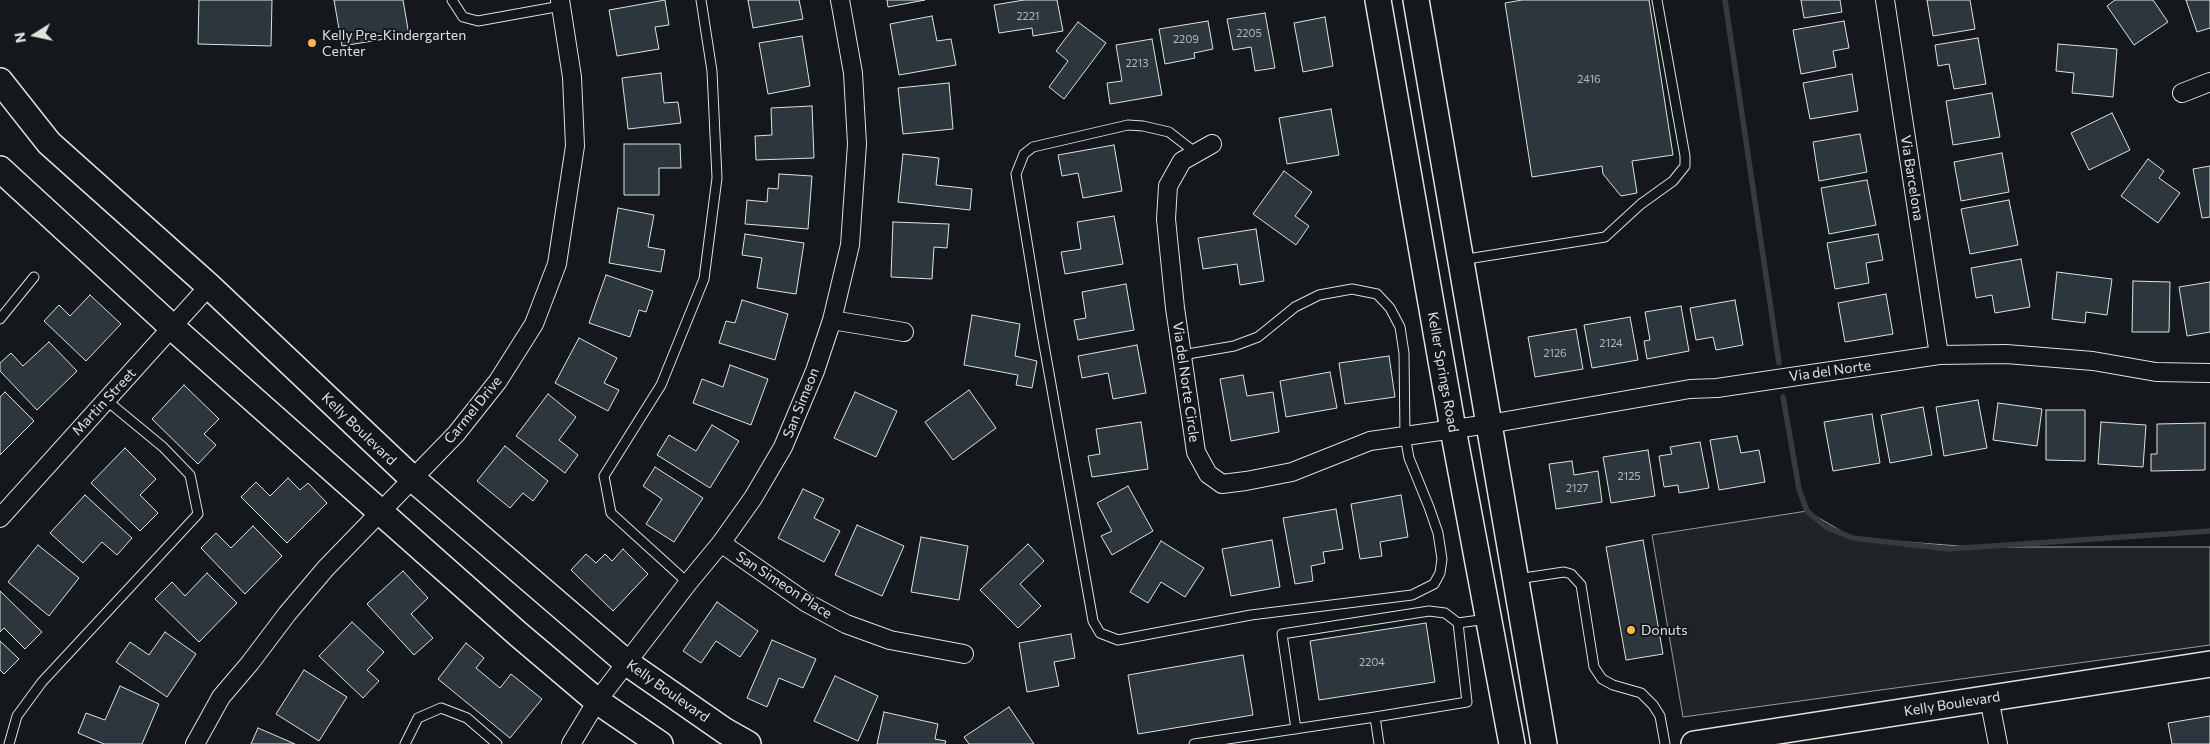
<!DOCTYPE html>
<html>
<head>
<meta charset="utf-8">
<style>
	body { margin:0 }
	#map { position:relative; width:2210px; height:744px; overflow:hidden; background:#14181c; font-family:Commissioner,sans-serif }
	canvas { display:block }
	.north { position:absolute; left:10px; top:10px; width:50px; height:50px; -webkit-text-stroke:4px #14181c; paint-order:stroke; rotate:260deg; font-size:14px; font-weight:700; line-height:20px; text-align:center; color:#d8e6dc }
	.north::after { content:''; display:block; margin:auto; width:18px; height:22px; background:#d8e6dc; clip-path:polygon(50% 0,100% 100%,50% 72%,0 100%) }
</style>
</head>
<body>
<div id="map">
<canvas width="2210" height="744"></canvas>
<div class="north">N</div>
</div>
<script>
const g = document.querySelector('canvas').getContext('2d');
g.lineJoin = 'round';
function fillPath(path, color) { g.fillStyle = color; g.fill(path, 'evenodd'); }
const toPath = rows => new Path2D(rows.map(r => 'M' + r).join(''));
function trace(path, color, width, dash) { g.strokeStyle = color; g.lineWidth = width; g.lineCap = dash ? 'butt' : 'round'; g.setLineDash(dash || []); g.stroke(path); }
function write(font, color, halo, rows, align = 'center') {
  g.font = font + ' Commissioner,sans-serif'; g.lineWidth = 4; g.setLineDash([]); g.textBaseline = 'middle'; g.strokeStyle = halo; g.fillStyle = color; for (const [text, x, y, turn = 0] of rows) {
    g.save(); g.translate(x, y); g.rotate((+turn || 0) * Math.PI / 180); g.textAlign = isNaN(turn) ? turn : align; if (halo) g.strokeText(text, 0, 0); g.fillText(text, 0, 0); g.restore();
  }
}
const green = toPath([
	[1807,511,1853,538,1973,547,2210,547,2210,645,1683,717,1652,535,1807,511]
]);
fillPath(green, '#202428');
trace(green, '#939e99', 1);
trace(toPath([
	[1725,0,1779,363],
	[1783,397,1799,489,1807,511,1826,527,1853,538,1949,549,2210,531]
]), '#363b3e', 5.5);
const building = toPath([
	[199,0,272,0,271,46,198,44,199,0],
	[334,0,403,0,409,35,342,46,334,0],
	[665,0,669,25,655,27,659,49,617,56,609,10,665,0],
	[748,0,799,0,803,19,753,28,748,0],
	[887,0,925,0,888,7,887,0],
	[1024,0,1057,0,1063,31,1033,36,1032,28,999,33,994,5,1024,0],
	[1522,0,1649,0,1673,155,1632,161,1637,193,1621,196,1603,174,1602,166,1532,177,1505,3,1522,0],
	[1801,0,1840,0,1842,12,1804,18,1801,0],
	[1927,0,1970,0,1975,29,1933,36,1927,0],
	[2115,0,2153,0,2168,22,2134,45,2107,6,2115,0],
	[2186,0,2210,0,2210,28,2197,32,2186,0],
	[1265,13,1275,68,1255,71,1251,47,1233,50,1227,19,1265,13],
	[932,16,937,41,951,39,956,65,899,75,890,24,932,16],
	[1325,17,1333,66,1303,72,1294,23,1325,17],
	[1208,21,1213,49,1194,53,1195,58,1165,64,1159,29,1208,21],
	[1844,21,1849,48,1833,51,1836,67,1801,74,1793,30,1844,21],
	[1078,22,1106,43,1064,99,1049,87,1068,61,1056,51,1078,22],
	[802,36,810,86,768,94,759,43,802,36],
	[1978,38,1986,84,1954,89,1949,64,1938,66,1935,45,1978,38],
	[1152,39,1162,95,1110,104,1107,83,1122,81,1116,45,1152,39],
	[2058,44,2117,49,2113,97,2072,93,2074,73,2056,71,2058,44],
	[661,73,664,103,678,102,681,123,628,129,622,78,661,73],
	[1852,74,1858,111,1810,119,1803,83,1852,74],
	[949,83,953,129,903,134,898,88,949,83],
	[1992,93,2000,137,1953,145,1946,101,1992,93],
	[812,106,814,158,756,160,755,136,772,135,771,108,812,106],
	[1331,109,1339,155,1287,164,1279,118,1331,109],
	[2112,113,2130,150,2089,170,2071,133,2112,113],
	[1860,134,1867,172,1819,181,1813,142,1860,134],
	[624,144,680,144,681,168,659,168,659,195,624,195,624,144],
	[1114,145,1122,191,1083,198,1078,173,1062,176,1058,155,1114,145],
	[2002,153,2009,192,1961,201,1954,162,2002,153],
	[903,154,939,158,936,185,972,189,970,210,898,202,903,154],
	[2148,159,2164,171,2159,178,2180,193,2158,223,2121,196,2148,159],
	[2210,166,2210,217,2202,218,2193,169,2210,166],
	[1284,171,1312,192,1295,216,1309,226,1296,245,1253,214,1284,171],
	[779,174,812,176,808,229,745,224,747,200,767,202,768,188,778,189,779,174],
	[1867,180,1876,225,1829,234,1821,188,1867,180],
	[2009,200,2018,245,1970,254,1961,209,2009,200],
	[618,208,654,215,648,247,665,250,661,272,609,263,618,208],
	[1114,216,1123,264,1065,274,1061,252,1081,249,1077,222,1114,216],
	[893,222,949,224,947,248,934,247,932,279,891,277,893,222],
	[1256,229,1264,281,1240,285,1237,264,1203,269,1198,238,1256,229],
	[745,234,804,243,796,294,757,288,762,258,742,255,745,234],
	[1878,234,1883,260,1866,263,1869,283,1835,289,1827,243,1878,234],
	[2021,259,2030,307,1995,313,1992,295,1976,298,1971,268,2021,259],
	[2057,272,2112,279,2107,315,2086,312,2085,323,2052,319,2057,272],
	[606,275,653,291,646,312,639,310,630,337,589,323,606,275],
	[2133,281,2170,282,2169,332,2132,332,2133,281],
	[2210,282,2210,332,2187,336,2179,287,2210,282],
	[1126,284,1134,330,1078,340,1074,320,1086,318,1082,292,1126,284],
	[1886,294,1893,334,1845,342,1838,303,1886,294],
	[90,295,121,324,86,361,44,321,59,305,70,316,90,295],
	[742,300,788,314,775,360,719,343,726,321,735,323,742,300],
	[1735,300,1743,345,1716,350,1713,337,1696,340,1690,308,1735,300],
	[1681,306,1689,351,1647,359,1644,341,1650,340,1645,312,1681,306],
	[972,315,1020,324,1015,356,1037,361,1032,388,1016,385,1018,375,964,365,972,315],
	[1630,317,1638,360,1592,368,1584,325,1630,317],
	[1576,329,1583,369,1535,377,1528,337,1576,329],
	[579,338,617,358,604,383,619,390,608,411,555,383,579,338],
	[49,342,77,371,37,410,0,371,0,363,11,353,23,366,49,342],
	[1137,345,1146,393,1113,399,1108,373,1082,378,1078,356,1137,345],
	[1389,356,1395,397,1345,404,1339,363,1389,356],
	[730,365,768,379,751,425,693,403,702,379,723,387,730,365],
	[1330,372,1337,408,1286,417,1280,381,1330,372],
	[1243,375,1247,396,1273,392,1279,432,1231,441,1220,379,1243,375],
	[184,385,219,419,204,434,216,445,198,464,152,419,184,385],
	[969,390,996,428,953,460,925,422,969,390],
	[5,392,34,421,0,455,0,397,5,392],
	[855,392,897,411,876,457,834,438,855,392],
	[548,394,576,417,559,440,578,455,565,473,516,436,548,394],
	[1978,400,1987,448,1944,456,1936,407,1978,400],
	[1998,403,2042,409,2037,446,1993,440,1998,403],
	[1923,407,1932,455,1890,463,1881,415,1923,407],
	[2046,410,2085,410,2085,461,2046,460,2046,410],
	[1872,414,1880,463,1833,471,1824,422,1872,414],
	[1141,422,1148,469,1092,477,1088,456,1100,454,1096,429,1141,422],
	[2101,422,2146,425,2143,467,2098,464,2101,422],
	[2205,423,2205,470,2151,471,2151,454,2157,454,2157,424,2205,423],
	[712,425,739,441,710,488,657,455,669,435,696,451,712,425],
	[1737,436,1741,453,1759,450,1765,482,1719,490,1710,440,1737,436],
	[1700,442,1709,488,1679,493,1678,485,1664,487,1659,456,1672,454,1670,447,1700,442],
	[505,446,548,481,533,501,523,493,510,508,477,481,505,446],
	[125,448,156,479,140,495,158,513,140,531,91,483,125,448],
	[1648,450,1655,496,1611,503,1603,457,1648,450],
	[1572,461,1574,475,1598,471,1602,502,1556,509,1549,464,1572,461],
	[655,467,703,498,674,542,646,524,662,499,643,486,655,467],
	[288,478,300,490,308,483,327,503,287,543,241,497,256,482,270,496,288,478],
	[1128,486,1153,531,1112,555,1101,536,1112,531,1097,503,1128,486],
	[803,489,824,499,814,518,840,531,824,562,778,538,803,489],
	[85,495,132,538,117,555,102,542,83,563,50,533,85,495],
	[1401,495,1408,537,1380,542,1382,556,1360,559,1351,504,1401,495],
	[1336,509,1343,549,1323,552,1325,563,1311,566,1313,581,1295,584,1283,518,1336,509],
	[857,525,904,546,882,596,835,575,857,525],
	[253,526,282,556,245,594,201,548,216,533,231,548,253,526],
	[921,537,968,546,959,600,911,592,921,537],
	[1272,540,1280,587,1231,596,1222,549,1272,540],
	[1643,540,1663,654,1626,660,1606,547,1643,540],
	[1161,541,1204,568,1185,597,1161,582,1148,603,1130,592,1161,541],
	[1028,544,1044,561,1020,584,1041,606,1018,628,980,590,1028,544],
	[38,545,79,578,49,616,8,582,38,545],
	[623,549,648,574,613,611,571,570,586,554,596,563,605,554,612,561,623,549],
	[403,571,428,598,411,614,433,638,414,655,367,604,403,571],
	[207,573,237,603,199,642,155,599,172,582,185,596,207,573],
	[0,591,42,632,25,649,4,628,0,632,0,591],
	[717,602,758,631,740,657,716,641,701,663,683,651,717,602],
	[352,622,384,652,367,670,379,681,363,698,319,656,352,622],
	[1426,623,1435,682,1319,700,1310,641,1426,623],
	[165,632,196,654,167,697,116,662,130,642,149,655,165,632],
	[1071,634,1075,658,1054,662,1059,686,1027,692,1019,643,1071,634],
	[772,640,816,659,803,688,779,678,767,707,747,698,772,640],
	[0,641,19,659,4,674,0,670,0,641],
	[466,643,484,658,476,668,500,688,511,674,542,699,510,738,438,679,466,643],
	[1243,655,1253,715,1138,734,1128,675,1243,655],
	[304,670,347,697,319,741,276,714,304,670],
	[835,676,878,696,858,741,814,721,835,676],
	[120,686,159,704,142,744,104,744,78,733,86,713,105,720,120,686],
	[1009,707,1034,744,969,744,964,737,1009,707],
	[884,712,938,724,935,739,946,741,945,744,877,744,884,712],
	[2210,716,2210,744,2172,744,2168,723,2210,716],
	[258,728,295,744,251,744,258,728]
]);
fillPath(building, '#2c363c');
trace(building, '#d8e6dc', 1);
const lane = toPath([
	[452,0,463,17,478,21,561,6],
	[1461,260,1605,237,1641,204,1673,181,1685,166,1685,156,1657,0],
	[0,319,34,277],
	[1182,355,1234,346,1258,337,1295,307,1319,295,1352,289,1377,294,1390,308,1400,327,1404,353,1405,436,1409,458,1429,507,1438,533,1442,559,1440,573,1434,584,1412,595,1251,615,1118,640,1100,633,1093,621,1041,328,1016,174,1024,154,1033,147,1128,125,1143,126,1169,132,1196,153],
	[1517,579,1564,572,1571,574,1581,585,1594,667,1602,679,1613,685,1641,693,1653,705,1660,716,1665,744],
	[688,583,611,513,604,476,661,385,704,279,717,178,712,71,701,0],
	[1458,623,1487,619],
	[1296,729,1282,634,1429,611,1445,613,1458,623,1467,702,1375,717],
	[9,744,17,716,42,682,198,514,190,475,163,447,106,400],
	[405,744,418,718,441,708,467,718,497,744],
	[1194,744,1375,717,1379,744]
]);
const street = toPath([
	[1885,0,1939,355],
	[2182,93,2210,82],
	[1212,144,1182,161,1168,186,1166,219,1175,308,1196,452,1208,474,1222,484,1246,481,1292,472,1370,441,1489,424,1690,389,1717,388,1939,355,2006,354,2093,361,2156,372,2210,373],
	[832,320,904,332],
	[0,518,209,286],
	[721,543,807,603,846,624,890,640,964,654],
	[1989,698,1998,744],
	[195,744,221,697,250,663,287,614,326,568,456,434,498,381,534,324,557,264,575,146,572,77,560,0],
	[571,744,597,701,688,583,721,543,753,498,783,447,815,371,832,320,850,245,857,144,853,73,840,0]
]);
const secondary = toPath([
	[1378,0,1453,429,1512,744],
	[1416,0,1544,744],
	[0,81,49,143,209,286,413,479,627,663,725,731,748,744],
	[0,169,173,328,518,634,597,701,660,744],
	[1694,744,2210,664]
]);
trace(lane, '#d8e6dc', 11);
trace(street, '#d8e6dc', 20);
trace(secondary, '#d8e6dc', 28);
trace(lane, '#14181c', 9);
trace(street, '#14181c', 18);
trace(secondary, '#14181c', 25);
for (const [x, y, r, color] of [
	[312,43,5,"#ffb74d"],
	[1631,630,5,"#ffb74d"]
]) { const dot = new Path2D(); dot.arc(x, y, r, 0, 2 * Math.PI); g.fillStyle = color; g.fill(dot); trace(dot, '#14181c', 2); }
write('11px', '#adbab4', null, [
	["2221",1028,16],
	["2205",1249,33],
	["2209",1186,39],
	["2213",1137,63],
	["2416",1589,79],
	["2124",1611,343],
	["2126",1555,353],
	["2125",1629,476],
	["2127",1577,488],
	["2204",1372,662]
]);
write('14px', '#d8e6dc', '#14181c', [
	["Kelly Pre-Kindergarten",322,35],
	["Center",322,51],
	["Donuts",1641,630]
], 'left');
write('14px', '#d8e6dc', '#14181c', [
	["Via Barcelona",1912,178,81],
	["Via del Norte",1830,371,-8],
	["Keller Springs Road",1443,372,80],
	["Via del Norte Circle",1186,382,82],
	["Martin Street",104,402,-47],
	["San Simeon",801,403,-68],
	["Carmel Drive",473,410,-51],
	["Kelly Boulevard",359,429,44],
	["San Simeon Place",784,585,33],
	["Kelly Boulevard",668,691,35],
	["Kelly Boulevard",1952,704,-9]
]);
</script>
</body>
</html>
